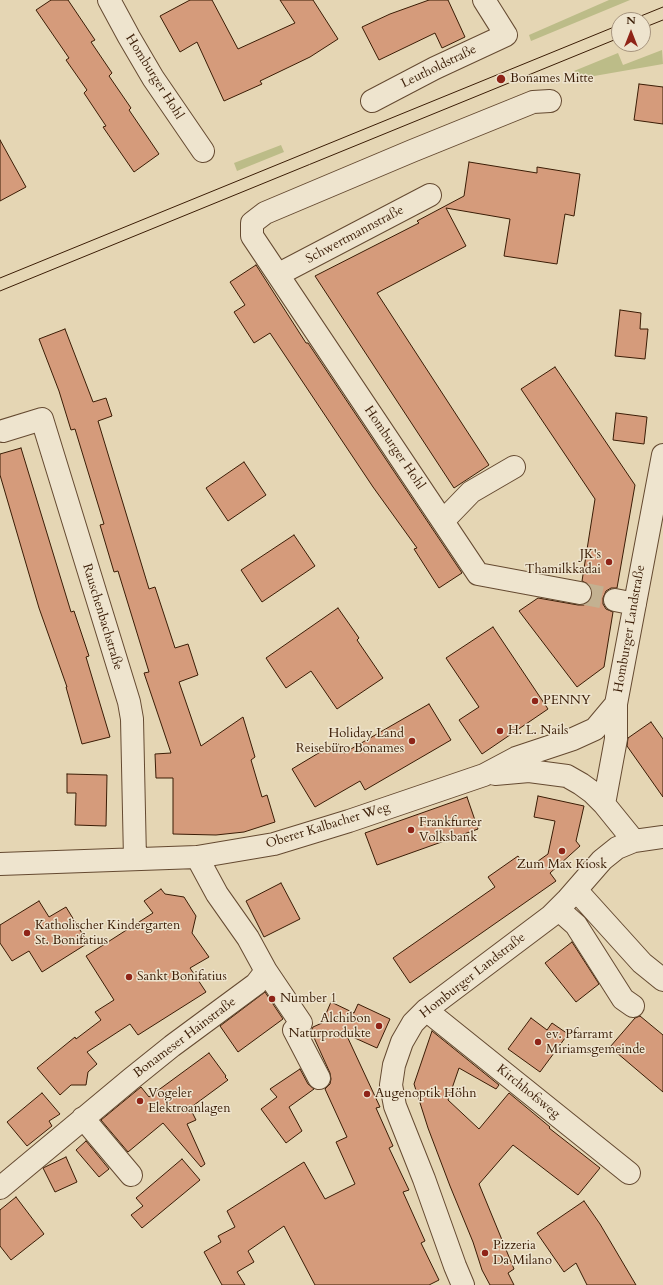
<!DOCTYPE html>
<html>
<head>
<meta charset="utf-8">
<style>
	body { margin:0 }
	#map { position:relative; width:663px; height:1285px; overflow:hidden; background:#e5d6b4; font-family:Cardo,serif }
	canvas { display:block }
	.north { position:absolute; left:611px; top:12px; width:40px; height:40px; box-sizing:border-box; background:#eee4ce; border:1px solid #a6947e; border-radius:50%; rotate:0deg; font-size:11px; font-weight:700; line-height:16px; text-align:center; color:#3a1c05 }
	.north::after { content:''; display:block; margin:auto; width:14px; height:18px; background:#8f2418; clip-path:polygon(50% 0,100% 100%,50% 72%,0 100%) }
</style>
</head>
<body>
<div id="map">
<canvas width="663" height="1285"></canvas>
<div class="north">N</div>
</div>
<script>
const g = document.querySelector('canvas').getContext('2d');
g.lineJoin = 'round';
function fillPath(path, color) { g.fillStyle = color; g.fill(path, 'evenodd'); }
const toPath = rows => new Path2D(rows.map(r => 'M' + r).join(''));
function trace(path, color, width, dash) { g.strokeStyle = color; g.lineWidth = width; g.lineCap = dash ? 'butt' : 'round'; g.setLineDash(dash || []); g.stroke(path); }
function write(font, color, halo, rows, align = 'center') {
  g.font = font + ' Cardo,serif'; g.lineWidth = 3; g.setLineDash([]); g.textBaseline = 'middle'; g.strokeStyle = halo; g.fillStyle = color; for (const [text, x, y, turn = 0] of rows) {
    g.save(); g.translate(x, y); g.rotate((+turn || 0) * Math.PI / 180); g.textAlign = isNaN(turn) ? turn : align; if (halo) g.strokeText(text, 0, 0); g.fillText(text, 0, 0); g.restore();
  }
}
fillPath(toPath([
	[609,0,630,0,531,41,529,35],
	[662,50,663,64,577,79,574,71,618,53,623,65],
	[281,145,284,152,237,171,234,163]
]), '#bcbc88');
const building = toPath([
	[51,0,68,0,95,40,91,42,112,73,109,76,131,108,129,110,159,154,134,172,103,127,106,126,84,93,87,90,66,60,69,58,36,10,51,0],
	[190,0,212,0,238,49,295,23,280,0,313,0,338,39,310,57,260,81,262,84,224,101,197,42,180,52,160,16,190,0],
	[429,0,448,0,465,37,442,48,435,33,379,60,362,27,390,14,429,0],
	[639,84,663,87,663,124,634,120,639,84],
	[0,140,26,187,0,201,0,140],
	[469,162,537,173,537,167,580,174,574,216,565,214,557,264,504,256,510,219,446,208,466,246,377,293,489,465,454,488,315,276,419,223,417,221,464,196,469,162],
	[256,265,306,343,308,343,462,573,439,588,414,549,417,548,373,487,270,333,254,343,234,312,245,305,230,282,256,265],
	[620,310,641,313,640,329,648,329,645,359,615,356,620,310],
	[65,329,93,402,106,398,112,416,98,421,149,589,155,587,175,648,188,644,198,675,179,682,201,746,243,717,255,757,251,760,262,797,267,795,275,822,244,832,216,835,173,834,173,778,156,778,155,754,171,753,144,673,149,672,118,571,114,572,100,525,104,524,75,429,71,430,59,391,39,339,65,329],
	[555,367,635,485,617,588,611,588,606,591,603,598,603,604,606,609,613,612,604,667,577,687,519,611,538,598,578,605,584,605,589,601,592,595,592,589,588,584,582,581,595,499,521,389,555,367],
	[616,413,647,417,644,444,613,440,616,413],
	[21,448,71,612,74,611,89,656,86,657,110,737,82,744,66,687,67,687,39,608,0,475,0,454,21,448],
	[244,462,266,495,228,521,206,488,244,462],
	[294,535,315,566,262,602,241,570,294,535],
	[338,608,359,638,357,640,383,678,337,709,311,671,286,688,266,658,338,608],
	[493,627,548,709,482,754,459,720,479,707,446,658,493,627],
	[429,704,451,740,365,790,360,781,315,807,292,769,337,742,344,753,429,704],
	[651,722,663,739,663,797,627,746,628,738,651,722],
	[67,774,107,775,106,826,75,825,76,793,67,793,67,774],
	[538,796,584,806,576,841,580,846,550,873,556,881,410,983,393,958,495,887,488,877,518,856,527,869,548,854,555,821,534,817,538,796],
	[467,797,478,829,377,865,365,833,467,797],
	[281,883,300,919,264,937,246,901,281,883],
	[161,889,165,894,184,897,196,916,192,933,209,957,190,968,206,992,138,1035,130,1024,87,1052,97,1064,88,1072,86,1085,71,1085,60,1095,37,1068,75,1037,76,1039,101,1020,95,1012,114,1000,86,956,153,913,144,901,161,889],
	[39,901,49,917,66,907,88,943,42,972,29,951,12,961,0,943,0,925,39,901],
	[572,942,599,984,576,1002,545,963,572,942],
	[265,992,283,1019,238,1052,220,1026,265,992],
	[331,1002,354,1013,358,1004,390,1019,377,1048,346,1034,380,1107,376,1108,393,1146,389,1148,409,1190,403,1192,425,1241,421,1243,439,1280,429,1285,315,1285,284,1226,248,1251,254,1262,237,1272,245,1285,222,1285,204,1252,221,1242,218,1236,235,1227,227,1211,304,1162,325,1199,355,1184,336,1142,347,1137,325,1089,330,1084,331,1079,330,1073,311,1031,313,1027,322,1023,331,1002],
	[640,1016,663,1035,663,1092,610,1047,635,1018,640,1016],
	[531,1018,547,1030,552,1023,568,1034,540,1072,508,1049,531,1018],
	[432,1031,499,1085,496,1089,459,1068,448,1100,479,1129,509,1093,550,1127,549,1128,600,1168,578,1195,513,1145,479,1184,514,1269,508,1273,514,1285,490,1285,482,1270,473,1242,450,1186,428,1128,414,1084,432,1031],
	[209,1053,226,1076,225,1077,228,1080,190,1108,196,1120,187,1124,205,1164,201,1167,163,1123,128,1152,101,1120,141,1087,149,1097,209,1053],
	[300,1069,308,1084,314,1089,289,1107,302,1131,286,1143,261,1109,277,1097,270,1089,300,1069],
	[42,1093,60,1114,49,1121,52,1126,27,1146,7,1122,42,1093],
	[86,1141,109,1169,99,1177,76,1150,86,1141],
	[66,1157,77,1182,55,1192,43,1168,66,1157],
	[182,1159,200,1180,142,1228,131,1215,143,1206,136,1198,182,1159],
	[16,1197,44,1234,11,1260,0,1246,0,1210,16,1197],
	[584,1201,600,1224,636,1285,587,1285,576,1263,564,1272,537,1233,584,1201]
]);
fillPath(building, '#d59b7b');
trace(building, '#3a1c05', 1);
trace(toPath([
	[580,593,615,600]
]), '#c3b191', 22, [22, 11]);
const minor = toPath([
	[109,0,129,37,153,78,203,151],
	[372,101,435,68,506,35,484,0],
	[550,101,533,102,412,151,265,213,252,223,252,236,478,574,580,593],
	[279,274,430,195],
	[3,431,42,419,129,702,132,719,135,859],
	[443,521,471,492,514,467],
	[615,600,635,604],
	[495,774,529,771,567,776,581,784,592,792,604,804,634,841],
	[604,804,616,739,616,704,663,455],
	[0,864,197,857,274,844,349,821,484,775,516,758,573,739,595,729,616,704],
	[576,890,642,963,663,980],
	[558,909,576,925,623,999,633,1006],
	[266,971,301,1023,294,1030,319,1078],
	[426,1010,629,1173],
	[83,1118,131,1175],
	[0,1188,131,1079,172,1046,256,984,266,971,248,938,217,894,197,857],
	[463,1285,455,1266,424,1179,395,1106,391,1085,394,1065,402,1042,413,1023,426,1010,551,916,568,899,602,860,617,848,634,841,663,837]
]);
trace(minor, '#654a31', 24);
trace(minor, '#eee4ce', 22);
trace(toPath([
	[631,20,663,7],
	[643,28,663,20],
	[0,278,619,25],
	[0,291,619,38]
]), '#3a1c05', 1);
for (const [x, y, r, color] of [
	[501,79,5,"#8f2418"],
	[609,562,4,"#8f2418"],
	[535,701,4,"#8f2418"],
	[500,731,4,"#8f2418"],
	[412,741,4,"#8f2418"],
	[411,830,4,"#8f2418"],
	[562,851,4,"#8f2418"],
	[27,933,4,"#8f2418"],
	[129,977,4,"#8f2418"],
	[272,999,4,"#8f2418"],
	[379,1026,4,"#8f2418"],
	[538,1042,4,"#8f2418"],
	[367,1094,4,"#8f2418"],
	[140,1101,4,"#8f2418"],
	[485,1253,4,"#8f2418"]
]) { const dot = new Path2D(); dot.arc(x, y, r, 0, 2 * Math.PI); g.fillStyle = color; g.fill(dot); trace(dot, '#eee4ce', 1.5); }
write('13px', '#3a1c05', '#eee4ce', [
	["Leutholdstraße",439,67,-26],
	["Homburger Hohl",154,77,58],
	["Schwertmannstraße",355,235,-28],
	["Homburger Hohl",394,448,56],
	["Rauschenbachstraße",102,617,73],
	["Homburger Landstraße",630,629,-80],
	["Oberer Kalbacher Weg",328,826,-17],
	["Homburger Landstraße",473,976,-38],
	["Bonameser Hainstraße",185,1038,-37],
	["Kirchhofsweg",528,1092,39]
]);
write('13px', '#3a1c05', '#eee4ce', [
	["Bonames Mitte",510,79],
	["JK's",601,555,"right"],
	["Thamilkkadai",601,570,"right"],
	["PENNY",543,701],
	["H. L. Nails",508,731],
	["Holiday Land",404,734,"right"],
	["Reisebüro Bonames",404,749,"right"],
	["Frankfurter",419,823],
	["Volksbank",419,838],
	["Zum Max Kiosk",562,865,"center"],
	["Katholischer Kindergarten",35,926],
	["St. Bonifatius",35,941],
	["Sankt Bonifatius",137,977],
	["Number 1",280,999],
	["Alchibon",371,1019,"right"],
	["Naturprodukte",371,1034,"right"],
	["ev. Pfarramt",546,1035],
	["Miriamsgemeinde",546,1050],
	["Vogeler",148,1094],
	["Elektroanlagen",148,1109],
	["Augenoptik Höhn",375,1094],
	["Pizzeria",493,1246],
	["Da Milano",493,1261]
], 'left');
</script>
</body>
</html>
